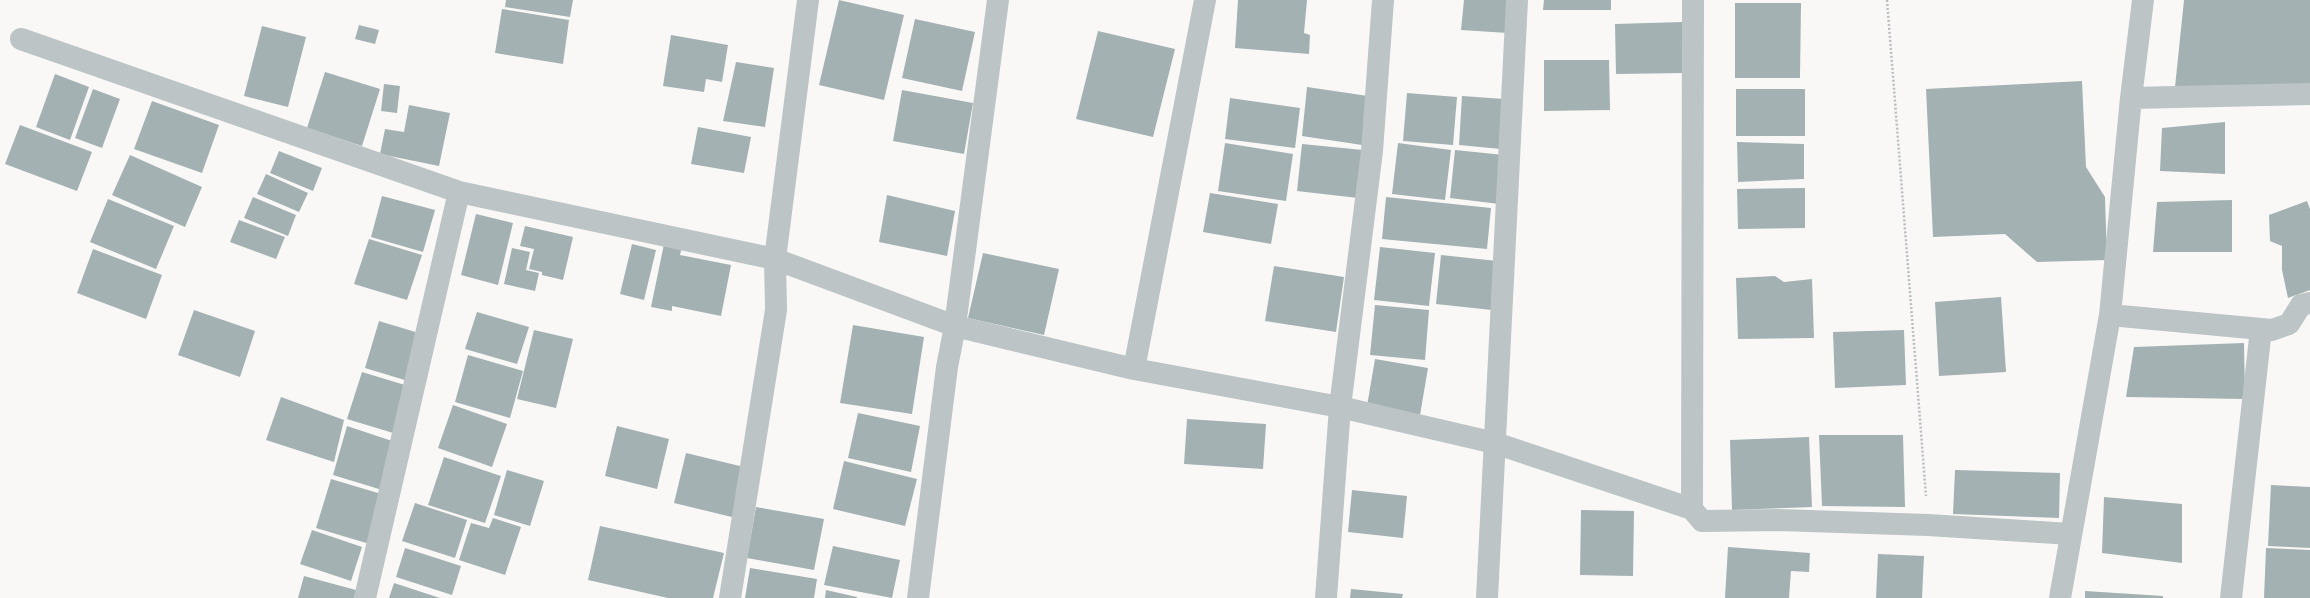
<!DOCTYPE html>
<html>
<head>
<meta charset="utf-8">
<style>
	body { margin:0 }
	canvas { display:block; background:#f9f8f7 }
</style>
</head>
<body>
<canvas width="2310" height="598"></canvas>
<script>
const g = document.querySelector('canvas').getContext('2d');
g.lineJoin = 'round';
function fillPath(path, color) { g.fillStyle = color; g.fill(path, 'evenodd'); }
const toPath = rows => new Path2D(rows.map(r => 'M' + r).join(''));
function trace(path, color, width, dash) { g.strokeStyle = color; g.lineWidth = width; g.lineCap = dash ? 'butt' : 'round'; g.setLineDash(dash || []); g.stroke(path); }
fillPath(toPath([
	[506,0,573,0,570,17,505,7],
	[839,0,904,15,884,100,819,85],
	[1238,0,1307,0,1304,33,1310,35,1309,54,1235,48],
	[1464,0,1511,0,1508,33,1461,30],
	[1544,0,1611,0,1611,10,1543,10],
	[2184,0,2310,0,2310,85,2175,87],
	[1735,3,1801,3,1800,78,1735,78],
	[502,9,569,20,563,64,495,53],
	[915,19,975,32,962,91,902,78],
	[1683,22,1685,73,1616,74,1615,24],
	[359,25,379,30,375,44,355,39],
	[262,26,306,37,288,107,244,96],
	[1098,31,1175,49,1153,137,1076,119],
	[671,35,728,45,722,82,706,79,704,92,663,86],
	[1544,60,1609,60,1610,110,1544,111],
	[736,62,774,68,765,127,723,121],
	[325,72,380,89,362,146,307,128],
	[55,74,89,87,70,140,36,127],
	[2082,81,2086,167,2105,197,2107,260,2037,262,2005,234,1933,237,1926,89],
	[384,84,400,86,397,113,381,111],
	[1307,87,1368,96,1362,145,1302,136],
	[93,89,120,99,102,148,75,138],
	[1736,89,1805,89,1805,136,1736,136],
	[902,90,973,103,964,154,893,141],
	[1407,93,1457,97,1453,145,1403,141],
	[1462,96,1504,99,1501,149,1459,145],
	[1230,98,1300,108,1295,148,1225,139],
	[152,101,219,125,202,173,134,149],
	[409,105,450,113,439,166,380,154,385,129,404,132],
	[2225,122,2225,174,2160,171,2162,128],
	[20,125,92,152,77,191,5,164],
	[698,127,751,137,744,173,691,164],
	[1737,142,1804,144,1804,179,1738,182],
	[1225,143,1293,154,1286,201,1218,191],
	[1398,143,1451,150,1445,200,1392,194],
	[1302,144,1363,150,1358,198,1297,191],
	[1455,150,1504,155,1499,204,1450,198],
	[279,151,322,168,313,191,270,173],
	[130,155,202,187,185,227,112,195],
	[266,174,308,193,299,212,257,194],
	[1805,188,1805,228,1738,229,1737,189],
	[1210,193,1278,204,1271,244,1203,232],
	[887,195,955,211,947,256,879,242],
	[382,196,435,210,423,252,371,237],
	[253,197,296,215,288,236,244,218],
	[1386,197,1491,208,1487,249,1382,239],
	[108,199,174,226,156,269,90,242],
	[2232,200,2232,252,2153,252,2157,202],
	[2307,201,2310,209,2310,290,2288,298,2282,270,2282,246,2270,241,2269,215],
	[476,214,513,223,498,285,461,275],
	[239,220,285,237,276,259,230,242],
	[525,226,573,237,563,280,542,275,542,272,529,269,534,249,520,246],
	[369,239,422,255,407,300,354,284],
	[632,244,656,250,644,300,620,294],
	[664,244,682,247,680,255,731,265,721,316,672,306,672,311,651,307],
	[1380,247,1435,253,1429,306,1374,300],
	[512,248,530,252,526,270,539,273,535,291,504,284],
	[93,249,162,275,146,319,77,293],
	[983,253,1059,269,1044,335,968,318],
	[1441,255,1497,261,1492,310,1436,304],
	[1274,266,1344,277,1336,332,1265,321],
	[1775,276,1784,282,1812,279,1814,338,1738,339,1736,278],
	[2001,297,2006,372,1939,376,1935,302],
	[1375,305,1429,310,1425,360,1370,355],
	[194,310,255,331,240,377,178,355],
	[477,312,529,327,517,364,465,349],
	[379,321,432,337,418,384,365,368],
	[853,325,924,337,912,414,840,403],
	[534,330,573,339,556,408,517,399],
	[1904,330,1906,385,1835,388,1833,332],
	[2244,343,2245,399,2126,397,2134,347],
	[468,355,523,371,510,418,455,402],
	[1375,359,1428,368,1419,421,1366,412],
	[362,372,418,389,403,436,347,419],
	[281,397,344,420,334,462,266,440],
	[453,405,507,424,492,467,438,448],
	[858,413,920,426,911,472,848,458],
	[1187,419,1266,424,1263,469,1184,464],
	[347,426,404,445,392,493,333,475],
	[617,426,669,439,657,489,605,476],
	[1819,435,1903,435,1905,507,1822,506],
	[1809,437,1812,507,1732,510,1730,440],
	[686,453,748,468,736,518,674,503],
	[444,457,501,476,485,523,428,505],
	[844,461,917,479,905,526,833,509],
	[507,470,544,481,530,526,494,515],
	[1955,470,2060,473,2059,518,1953,514],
	[331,479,388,496,373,545,316,528],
	[2271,485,2310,487,2310,548,2268,546],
	[1352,490,1407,496,1403,538,1348,532],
	[2104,497,2182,504,2182,563,2102,553],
	[415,503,467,520,455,558,402,541],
	[756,507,824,519,814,570,747,558],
	[1581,510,1634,511,1633,576,1580,575],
	[493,518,521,527,505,575,459,560,471,523,489,528],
	[600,526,724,553,713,598,668,598,588,580],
	[312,530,362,547,351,581,300,564],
	[833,546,900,560,892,598,824,585],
	[1728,547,1810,553,1809,572,1791,571,1789,598,1725,598],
	[405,548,461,566,452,595,396,577],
	[2266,548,2310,550,2310,598,2264,598],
	[1878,554,1924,556,1922,598,1876,598],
	[750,568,817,579,814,598,745,598],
	[304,576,356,590,354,598,298,598],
	[394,583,440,598,389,598],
	[1351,589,1403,594,1402,598,1350,598],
	[826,590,857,597,857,598,825,598],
	[2085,591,2163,596,2163,598,2085,598]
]), '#a3b1b2');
trace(toPath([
	[1887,0,1926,496]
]), '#b9bebf', 2.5, [2, 2]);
trace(toPath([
	[21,39,459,192,775,259,955,326,1134,369,1340,407,1495,443,1692,509,1693,0],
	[2131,98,2310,94],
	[2110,315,2272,330,2289,324,2301,305,2310,303],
	[1134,369,1205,0],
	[1692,509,1702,521,1780,520,1928,525,2071,534],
	[365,598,459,192],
	[730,598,776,310,775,259,808,0],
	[918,598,947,367,955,326,998,0],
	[1326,598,1340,407,1372,151,1383,0],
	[1487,598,1517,0],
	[2060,598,2110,315,2131,98,2143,0],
	[2231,598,2261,329]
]), '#bcc4c5', 22);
</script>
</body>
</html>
